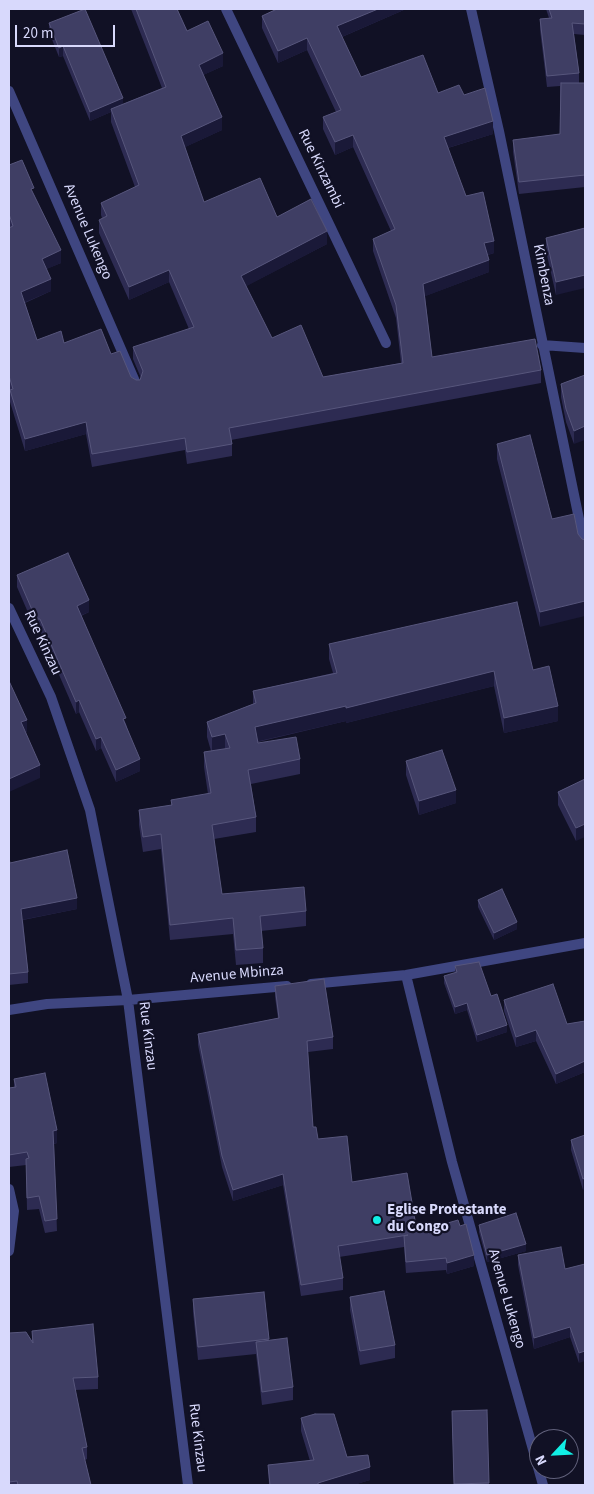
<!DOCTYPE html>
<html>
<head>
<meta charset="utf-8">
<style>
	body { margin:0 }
	#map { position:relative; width:594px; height:1494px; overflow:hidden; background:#111125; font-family:"Source Sans 3",sans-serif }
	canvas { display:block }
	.frame { position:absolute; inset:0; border:10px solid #d8d9fc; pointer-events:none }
	.north { position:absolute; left:529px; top:1429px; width:50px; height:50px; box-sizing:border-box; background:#111125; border:1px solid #61617b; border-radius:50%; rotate:245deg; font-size:14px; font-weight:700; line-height:20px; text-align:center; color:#d8d9fc }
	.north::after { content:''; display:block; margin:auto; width:18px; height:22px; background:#11efe5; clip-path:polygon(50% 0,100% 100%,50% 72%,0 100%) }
	.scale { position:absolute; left:15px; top:25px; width:100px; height:22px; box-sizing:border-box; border:2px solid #d8d9fc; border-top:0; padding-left:6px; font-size:15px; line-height:18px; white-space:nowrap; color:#d8d9fc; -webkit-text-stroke:4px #111125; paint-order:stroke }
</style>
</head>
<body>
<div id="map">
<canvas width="594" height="1494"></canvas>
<div class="frame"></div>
<div class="north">N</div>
<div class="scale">20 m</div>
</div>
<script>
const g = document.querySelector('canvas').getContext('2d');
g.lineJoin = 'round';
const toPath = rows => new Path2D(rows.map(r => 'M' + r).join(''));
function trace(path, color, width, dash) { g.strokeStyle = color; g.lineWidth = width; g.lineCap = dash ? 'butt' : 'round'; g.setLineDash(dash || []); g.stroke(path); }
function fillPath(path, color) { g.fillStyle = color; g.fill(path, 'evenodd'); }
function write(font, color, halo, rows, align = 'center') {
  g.font = font + ' "Source Sans 3",sans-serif'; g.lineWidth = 4.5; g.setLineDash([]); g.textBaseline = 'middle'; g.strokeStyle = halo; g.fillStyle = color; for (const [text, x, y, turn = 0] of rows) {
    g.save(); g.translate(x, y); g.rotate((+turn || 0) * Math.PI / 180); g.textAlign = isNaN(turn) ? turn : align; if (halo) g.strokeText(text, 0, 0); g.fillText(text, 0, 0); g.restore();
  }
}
trace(toPath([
	[226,9,386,343],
	[471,9,499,131,585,548],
	[9,91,137,386],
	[542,345,585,348],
	[9,608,51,697,90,810,128,1000,188,1485],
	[406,975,452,1162,543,1485],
	[311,984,406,975,585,943],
	[9,1010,47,1004,128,1000,287,986],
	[9,1189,14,1211,9,1251]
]), '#3f4681', 10);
fillPath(toPath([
	[131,9,177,9,187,31,223,66,203,75,222,130,185,147,204,202,277,217,327,244,246,286,272,338,323,377,401,363,396,318,373,251,373,239,391,231,353,147,335,155,323,129,323,117,336,112,307,50,278,63,262,28,262,16,277,9,406,9,342,37,361,77,438,93,464,95,493,134,448,148,466,196,494,253,488,255,489,272,425,296,432,357,541,370,541,383,231,440,232,444,232,456,187,464,185,450,92,467,86,434,25,451,10,402,10,393,9,388,9,165,34,195,61,263,46,269,51,291,25,303,37,340,64,343,111,354,131,377,136,380,140,380,141,378,133,359,133,347,189,329,169,282,129,300,99,233,99,220,102,218,101,215,101,203,135,187,111,122,111,112,90,121,63,56,59,57,49,32,49,23,123,104,162,88],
	[546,9,585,9,585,35,574,34,579,73,579,83,585,83,585,187,519,194,513,152,513,140,560,134,560,86,547,87,540,30,540,19,549,18],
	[585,228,556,295,546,251,546,238],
	[585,375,574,444,566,422,561,397,561,384],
	[497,444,552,519,540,627,497,459],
	[17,575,89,612,81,616,126,724,140,771,116,782,101,748,96,751,79,712,76,714,40,631,36,631,17,587],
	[329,644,533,670,558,721,504,733,494,686,346,723,346,721,258,742,258,743,300,759,300,774,251,784,256,817,256,832,214,839,222,894,306,911,306,926,261,931,263,948,263,963,236,965,233,934,170,940,161,849,143,852,139,825,139,810,171,805,171,800,208,794,204,767,204,752,211,751,207,737,207,722,253,704,253,691,333,673,329,659],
	[406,761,456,803,419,815,406,775],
	[585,779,576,841,558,805,558,792],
	[9,858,10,863,77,909,23,920,28,972,28,983,9,985],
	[478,900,517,929,494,940,478,907],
	[455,966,491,996,507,1032,477,1042,467,1010,455,1014,444,983,444,976,455,973],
	[275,986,333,1037,333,1049,308,1052,313,1127,318,1139,352,1182,417,1232,474,1266,447,1274,446,1270,406,1273,404,1247,339,1257,343,1278,343,1290,301,1296,283,1185,233,1201,222,1167,198,1045,198,1034,278,1018,275,997],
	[504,1000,567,1024,585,1021,585,1072,556,1084,536,1041,516,1047,504,1011],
	[14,1079,57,1143,54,1144,57,1231,45,1233,39,1209,27,1210,26,1165,9,1167,9,1088,14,1087],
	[585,1135,583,1190,571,1150,571,1140],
	[479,1225,526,1251,487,1262,479,1232],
	[518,1255,565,1269,585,1264,579,1363,570,1337,534,1349,518,1265],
	[264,1292,269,1340,293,1387,293,1400,262,1405,256,1354,198,1360,193,1312,193,1299],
	[350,1297,395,1345,395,1358,360,1365,350,1310],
	[32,1331,98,1377,98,1389,75,1390,87,1447,87,1459,85,1460,91,1485,9,1485,9,1333,32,1342],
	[487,1410,489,1485,454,1485,452,1411],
	[301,1418,347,1457,370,1480,353,1485,269,1485,268,1465,310,1461,301,1431]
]), '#2d2b52');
fillPath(toPath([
	[378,9,406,9,337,39,337,26],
	[307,38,307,50,278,63,278,51],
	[63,46,63,56,59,57,59,48],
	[223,53,223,66,199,77,199,65],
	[123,98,123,107,111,109,111,112,90,121,90,112],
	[222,117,222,130,181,149,181,136],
	[493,121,493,134,444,149,444,137],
	[353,135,353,147,335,155,335,142],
	[327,231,327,244,241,289,241,276],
	[494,241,494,253,484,256,484,243],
	[61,250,61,263,42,271,42,259],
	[489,260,489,272,423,297,423,284],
	[169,270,169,282,129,300,129,287],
	[585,275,585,288,556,295,556,282],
	[51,279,51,291,21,304,21,292],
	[86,422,86,434,25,451,25,439],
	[585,426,585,440,574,444,574,431],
	[89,600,89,612,77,617,77,606],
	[585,601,585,616,540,627,540,612],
	[494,671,494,686,346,723,346,708],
	[79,700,79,712,76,714,76,702],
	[346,706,346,721,255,742,255,727],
	[558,706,558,721,504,733,504,718],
	[27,720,27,732,21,735,21,722],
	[225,734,225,749,212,752,212,737],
	[101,737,101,748,96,751,96,739],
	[140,759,140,771,116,782,116,770],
	[40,765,40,778,9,792,9,779],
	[456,790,456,803,419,815,419,801],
	[585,824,585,837,576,841,576,828],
	[77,898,77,909,21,920,21,909],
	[517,922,517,929,494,940,494,933],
	[467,1003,467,1010,455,1014,455,1007],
	[507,1025,507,1032,477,1042,477,1035],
	[536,1030,536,1041,516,1047,516,1037],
	[585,1061,585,1072,556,1084,556,1074],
	[57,1130,57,1143,53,1144,53,1131],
	[283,1174,283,1185,233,1201,233,1190],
	[585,1178,585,1189,583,1190,583,1179],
	[526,1244,526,1251,487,1262,487,1255],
	[474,1255,474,1266,447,1274,447,1263],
	[570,1327,570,1337,534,1349,534,1338],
	[585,1351,585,1361,579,1363,579,1353],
	[370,1467,370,1480,353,1485,318,1485,318,1483]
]), '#1a1938');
const building = toPath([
	[85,9,123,98,90,112,63,46,59,48,49,23,85,9],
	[136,9,177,9,187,31,208,21,223,53,199,65,222,117,181,136,204,202,260,178,277,217,311,199,327,231,241,276,272,338,301,325,323,377,403,363,396,305,373,239,395,229,353,135,335,142,323,117,341,110,307,38,278,51,262,16,277,9,378,9,337,26,361,77,423,55,438,93,459,85,464,95,485,88,493,121,444,137,466,196,483,192,494,241,484,243,489,260,423,284,432,357,535,339,541,370,229,428,232,444,187,452,185,438,92,454,86,422,25,439,10,390,13,389,9,376,9,228,13,226,9,214,9,165,22,160,34,188,31,189,61,250,42,259,51,279,21,292,37,340,61,331,64,343,101,329,111,354,120,351,131,377,136,380,140,380,143,371,133,347,194,327,169,270,129,287,99,220,107,216,101,203,139,185,111,109,166,87,136,9],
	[549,9,585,9,585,24,572,23,579,73,547,76,540,19,552,18,549,9],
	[561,83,585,83,585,175,519,182,513,140,560,134,561,83],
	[585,228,585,275,556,282,546,238,585,228],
	[585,375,585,426,574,431,566,409,561,384,585,375],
	[530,435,552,519,574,514,578,534,582,539,585,540,585,601,540,612,497,444,530,435],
	[68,553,89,600,77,606,126,718,123,719,140,759,116,770,101,737,96,739,79,700,76,702,40,619,36,619,17,575,68,553],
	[517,602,533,670,549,666,558,706,504,718,494,671,346,708,346,706,255,727,258,743,296,737,300,759,248,770,256,817,212,825,222,894,304,887,306,911,260,916,263,948,236,950,233,918,170,925,161,834,143,837,139,810,172,805,171,800,211,793,204,752,230,748,225,734,212,737,207,722,256,703,253,691,337,673,329,644,517,602],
	[9,681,27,720,21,722,40,765,9,779,9,681],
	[442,750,456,790,419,801,406,761,442,750],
	[585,779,585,824,576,828,558,792,585,779],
	[67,850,77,898,21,909,28,972,9,974,9,858,10,863,67,850],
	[502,889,517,922,494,933,478,900,502,889],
	[479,962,491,996,497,994,507,1025,477,1035,467,1003,455,1007,444,976,457,972,455,966,479,962],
	[324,979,333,1037,307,1041,313,1127,316,1127,318,1139,347,1136,352,1182,407,1173,417,1232,458,1220,460,1226,466,1224,474,1255,447,1263,446,1258,406,1262,404,1236,408,1235,338,1246,343,1278,301,1285,283,1174,233,1190,222,1156,198,1034,279,1018,275,986,324,979],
	[553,984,567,1024,585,1021,585,1061,556,1074,536,1030,516,1037,504,1000,553,984],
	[45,1073,57,1130,53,1131,57,1219,45,1221,39,1196,27,1198,26,1159,29,1158,27,1152,9,1155,9,1088,16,1087,14,1079,45,1073],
	[585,1135,585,1178,583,1179,571,1140,585,1135],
	[516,1213,526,1244,487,1255,479,1225,516,1213],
	[561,1247,565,1269,585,1264,585,1351,579,1353,570,1327,534,1338,518,1255,561,1247],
	[384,1291,395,1345,360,1351,350,1297,384,1291],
	[264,1292,269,1339,198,1347,193,1299,264,1292],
	[93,1324,98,1377,73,1378,87,1447,82,1448,91,1485,18,1485,17,1481,9,1482,9,1333,26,1332,33,1343,32,1331,93,1324],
	[287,1338,293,1387,262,1392,256,1342,287,1338],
	[487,1410,489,1483,454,1484,452,1411,487,1410],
	[315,1414,334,1414,347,1457,368,1455,370,1467,318,1483,318,1485,270,1485,268,1465,314,1460,301,1418,315,1414]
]);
fillPath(building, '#3f3e64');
trace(building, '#57567c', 1);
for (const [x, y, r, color] of [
	[377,1220,5,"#11efe5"]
]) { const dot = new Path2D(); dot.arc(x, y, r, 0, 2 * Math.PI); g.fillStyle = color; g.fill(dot); trace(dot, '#111125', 2); }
write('15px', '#d8d9fc', '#111125', [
	["Rue Kinzambi",320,169,64],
	["Avenue Lukengo",87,232,67],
	["Kimbenza",543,275,79],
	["Rue Kinzau",42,643,65],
	["Avenue Mbinza",237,975,-5],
	["Rue Kinzau",147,1036,83],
	["Avenue Lukengo",506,1299,74],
	["Rue Kinzau",197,1438,83]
]);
write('bold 15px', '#d8d9fc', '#111125', [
	["Eglise Protestante",387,1211],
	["du Congo",387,1228]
], 'left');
</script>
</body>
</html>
